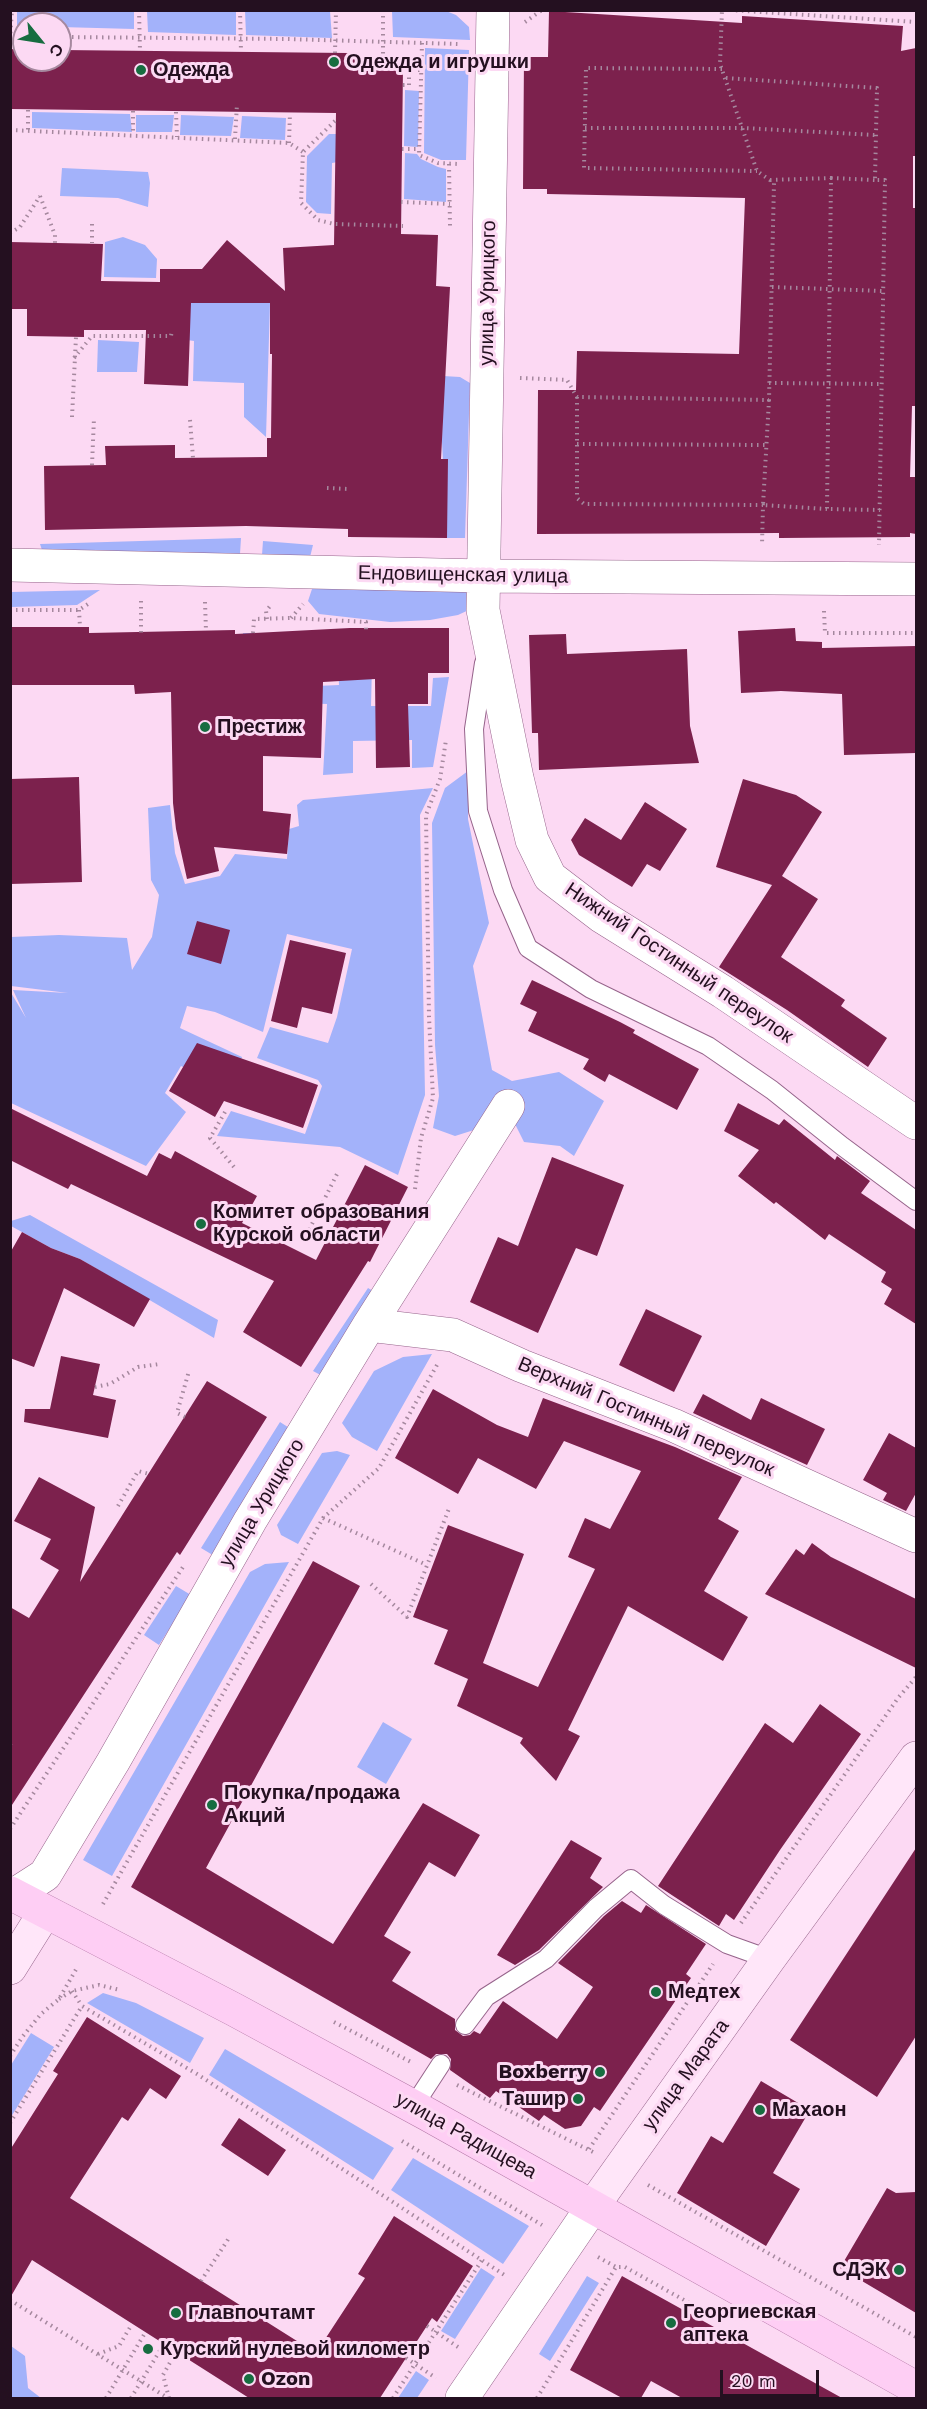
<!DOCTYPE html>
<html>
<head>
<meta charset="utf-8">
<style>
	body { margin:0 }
	#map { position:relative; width:927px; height:2409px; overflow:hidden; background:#fcd9f3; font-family:"Work Sans",sans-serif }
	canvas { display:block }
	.frame { position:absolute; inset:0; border:12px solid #241020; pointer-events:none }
	.north { position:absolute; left:12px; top:12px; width:60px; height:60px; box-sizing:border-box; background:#fcd9f3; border:2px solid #a6899f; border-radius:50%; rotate:120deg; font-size:16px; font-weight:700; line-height:24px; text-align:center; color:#241020 }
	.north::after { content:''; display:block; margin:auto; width:21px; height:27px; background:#176d40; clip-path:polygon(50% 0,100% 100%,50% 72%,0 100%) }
	.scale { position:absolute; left:720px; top:2370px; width:99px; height:27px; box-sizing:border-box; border:3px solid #241020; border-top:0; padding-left:8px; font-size:18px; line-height:21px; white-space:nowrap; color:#241020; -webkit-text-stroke:4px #fcd9f3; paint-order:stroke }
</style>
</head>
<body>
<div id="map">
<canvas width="927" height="2409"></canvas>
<div class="frame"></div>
<div class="north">С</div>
<div class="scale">20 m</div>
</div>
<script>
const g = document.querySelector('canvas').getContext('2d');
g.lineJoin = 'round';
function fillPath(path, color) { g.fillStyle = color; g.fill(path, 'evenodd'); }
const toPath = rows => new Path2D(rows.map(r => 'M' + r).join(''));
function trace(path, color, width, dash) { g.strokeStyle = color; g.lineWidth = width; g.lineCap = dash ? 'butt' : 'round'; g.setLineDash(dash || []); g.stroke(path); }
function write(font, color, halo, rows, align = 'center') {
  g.font = font + ' "Work Sans",sans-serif'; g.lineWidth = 6; g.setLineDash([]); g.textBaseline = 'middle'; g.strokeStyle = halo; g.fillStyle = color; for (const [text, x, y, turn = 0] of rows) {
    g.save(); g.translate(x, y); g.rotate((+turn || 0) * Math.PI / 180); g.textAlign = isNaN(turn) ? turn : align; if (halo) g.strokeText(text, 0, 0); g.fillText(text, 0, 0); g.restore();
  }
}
fillPath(toPath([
	[17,11,134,11,134,29,60,27,60,24,17,26],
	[147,11,236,11,236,35,148,32],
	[245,11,330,11,332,38,246,35],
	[392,11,446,11,456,15,469,27,470,40,393,37],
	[425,48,469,50,466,160,441,160,424,153],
	[405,90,419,91,418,147,404,146],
	[32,112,130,114,132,132,32,128],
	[136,115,174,115,172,132,136,132],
	[181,115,234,117,231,136,180,135],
	[242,116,286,118,285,140,240,138],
	[329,134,338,134,338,162,332,163,331,214,317,213,306,202,307,156],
	[405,153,417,154,421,159,438,167,446,169,446,202,404,199],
	[62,168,148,172,150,183,148,207,118,198,60,196],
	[123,237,145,245,157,259,156,278,104,277,105,242],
	[178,303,270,303,266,437,244,417,244,383,193,381,194,341,187,340],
	[98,340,139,342,137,372,97,372],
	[443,376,460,377,470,383,465,538,447,538,442,442],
	[241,538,240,554,43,553,40,544],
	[263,541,313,545,310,557,262,555],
	[313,586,472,592,473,608,458,615,430,620,390,622,319,614,308,601],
	[100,590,77,605,11,607,11,592],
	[337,630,372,665,371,706,431,706,433,678,449,677,433,767,412,768,412,740,353,741,353,773,323,775,327,704,266,702,244,692,243,633,269,633,273,688,339,685],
	[468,771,468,819,489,923,473,966,492,1070,512,1081,559,1072,604,1101,574,1156,560,1146,524,1142,512,1118,455,1136,433,1128,439,1096,435,1045,432,823,445,788],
	[433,788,420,815,425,1095,398,1175,340,1147,217,1136,231,1111,305,1134,322,1086,318,1080,257,1058,270,1027,328,1043,337,1017,352,949,287,934,263,1032,215,1012,187,1006,180,1028,242,1057,231,1091,181,1066,165,1093,186,1112,146,1166,11,1103,10,991,26,1018,13,990,68,993,11,986,11,937,59,935,127,938,132,970,152,937,159,895,151,880,148,808,170,805,175,853,185,884,220,876,235,854,287,859,289,829,299,826,297,805,303,800],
	[30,1215,218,1320,214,1338,80,1259,51,1248,11,1226,11,1221],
	[368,1288,380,1295,328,1379,313,1371],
	[432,1354,377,1451,352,1437,342,1423,374,1371,403,1357],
	[280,1422,294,1431,216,1557,201,1548],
	[337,1451,350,1455,298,1544,281,1535,277,1525,322,1453],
	[289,1562,112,1876,83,1860,250,1572,265,1564],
	[176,1586,191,1595,159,1645,144,1635],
	[383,1722,412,1739,386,1784,357,1767],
	[103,1993,136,2003,204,2038,190,2063,87,2003],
	[31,2033,54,2047,11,2117,11,2065],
	[225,2049,394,2148,373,2180,209,2075],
	[413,2158,529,2226,503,2264,391,2190],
	[481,2268,495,2277,455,2339,441,2331],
	[587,2276,599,2283,550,2361,539,2354],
	[11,2346,25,2356,28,2388,41,2398,11,2398],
	[416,2371,429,2380,417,2398,398,2398]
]), '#a3b2fa');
fillPath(toPath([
	[549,11,742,23,742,16,903,26,901,51,916,48,916,156,913,156,913,208,916,208,916,406,912,406,910,477,916,477,916,534,910,533,910,537,779,538,779,533,537,534,538,390,576,390,577,351,739,354,745,198,547,194,547,189,523,189,524,57,548,57],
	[10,49,24,50,24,60,60,60,60,50,348,53,348,57,397,58,397,67,403,67,401,234,438,235,436,286,450,287,441,459,448,459,447,538,348,537,348,529,246,526,45,530,44,466,106,465,105,446,175,445,175,458,267,457,267,438,271,438,272,354,270,354,270,303,191,303,188,386,144,384,146,330,84,330,84,337,27,336,27,309,10,309,10,242,103,244,101,281,160,282,160,269,202,269,227,240,285,291,283,248,334,245,336,113,10,109],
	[10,627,89,627,89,633,235,630,235,634,350,628,449,628,449,673,428,673,428,704,408,704,410,767,376,768,375,679,323,682,321,758,263,756,263,811,291,814,287,854,214,847,219,871,187,879,176,829,173,803,171,692,135,694,134,685,10,685],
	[795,628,796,641,822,642,822,648,916,646,916,753,844,755,842,694,781,691,741,693,738,631],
	[566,634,567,654,687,649,690,726,699,763,539,770,538,733,532,733,529,635],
	[79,777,82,882,10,884,10,779],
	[743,779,796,795,822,812,782,876,818,899,781,957,845,1000,841,1006,887,1038,868,1067,787,1010,719,967,772,885,716,867],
	[645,802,687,829,660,871,647,864,632,887,579,855,571,840,585,818,621,840],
	[197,921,230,930,221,964,187,954],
	[290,940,346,953,332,1014,302,1007,297,1028,271,1021],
	[532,980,620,1022,635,1030,633,1033,699,1069,677,1110,609,1074,605,1082,583,1069,589,1059,528,1031,537,1012,520,1004],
	[197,1043,318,1085,303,1128,224,1101,215,1117,169,1091],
	[738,1103,779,1125,784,1119,835,1160,837,1156,870,1181,861,1193,916,1230,916,1324,884,1304,892,1289,881,1282,886,1272,829,1234,825,1240,776,1202,774,1204,738,1176,759,1150,724,1131],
	[10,1108,147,1176,159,1153,171,1159,175,1151,257,1196,242,1223,316,1260,365,1165,408,1187,370,1262,368,1261,301,1367,243,1332,274,1281,71,1184,68,1189,10,1160],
	[552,1157,624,1185,597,1256,576,1248,538,1333,470,1302,498,1237,518,1246],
	[22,1232,51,1248,80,1259,150,1299,134,1327,64,1288,34,1367,10,1358,10,1253],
	[646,1309,702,1336,674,1392,619,1365],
	[61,1356,100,1364,93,1395,116,1400,108,1438,24,1422,25,1409,50,1409],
	[207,1381,267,1417,180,1555,177,1552,10,1808,10,1607,29,1618,59,1570,40,1559,51,1539,14,1521,39,1477,95,1507,80,1582],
	[433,1389,497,1425,528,1437,543,1398,675,1447,742,1477,718,1519,739,1531,704,1591,748,1617,723,1661,628,1606,568,1730,580,1736,556,1781,520,1743,523,1738,457,1706,468,1679,434,1664,448,1630,413,1617,448,1525,524,1554,483,1663,538,1687,595,1569,568,1557,585,1518,610,1529,641,1471,564,1441,536,1489,478,1458,458,1494,395,1458],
	[703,1394,751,1420,761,1398,825,1429,807,1465,693,1413],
	[889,1433,916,1448,916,1493,906,1511,883,1500,887,1493,863,1480],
	[812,1543,831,1557,916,1599,916,1668,765,1594,796,1549,804,1555],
	[313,1561,360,1586,206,1868,333,1944,423,1803,480,1835,455,1877,429,1862,384,1936,411,1952,392,1981,455,2019,455,2030,463,2036,470,2035,474,2031,480,2034,503,2001,557,2039,593,1987,558,1963,604,1916,622,1901,641,1913,646,1905,706,1944,686,1974,691,1978,600,2111,594,2107,581,2126,565,2129,544,2115,539,2121,496,2091,490,2098,450,2070,451,2059,447,2054,436,2054,431,2059,131,1887],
	[820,1704,861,1734,780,1850,734,1920,726,1914,719,1926,658,1886,765,1723,793,1743],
	[571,1840,602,1858,590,1878,603,1887,539,1950,515,1965,497,1955],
	[916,1848,916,2036,877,2097,790,2040],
	[87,2017,181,2076,166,2099,150,2088,128,2121,122,2117,70,2198,316,2353,365,2278,358,2274,394,2216,473,2266,437,2322,432,2318,380,2398,249,2398,32,2260,10,2298,10,2150,58,2074,53,2071],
	[761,2081,810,2110,773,2173,800,2189,766,2246,677,2193,711,2136,723,2143],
	[239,2118,286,2150,268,2176,221,2145],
	[887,2188,896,2193,916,2192,916,2313,840,2268],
	[622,2276,842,2398,682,2398,651,2381,641,2398,622,2398,570,2370]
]), '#7c214d');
const service = toPath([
	[484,663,474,729,478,811,503,890,528,948,591,989,708,1046,772,1090,842,1146,916,1201],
	[465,2025,486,1997,546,1959,596,1908,631,1879,664,1905,727,1944,769,1959],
	[413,2107,441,2064]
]);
const minor = toPath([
	[493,10,483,610,517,778,532,840,550,877,601,916,723,992,916,1123],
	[10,565,483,576,916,579],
	[369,1325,453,1335,522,1366,673,1425,916,1536],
	[14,1895,45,1875,113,1762,250,1521,369,1325,508,1106]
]);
const tertiary = toPath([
	[462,2398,593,2206]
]);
const secondary = toPath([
	[10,1968,45,1912],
	[593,2206,769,1959,916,1758]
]);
const primary = toPath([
	[10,1893,235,2010,427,2114,916,2388]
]);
trace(service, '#96648b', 20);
trace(minor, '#96648b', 34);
trace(tertiary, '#96648b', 34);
trace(secondary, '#96648b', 34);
trace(primary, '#b276a5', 34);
trace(toPath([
	[139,10,140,51],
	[240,10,241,52],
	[383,10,383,58],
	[730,10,916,22],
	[525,22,542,10],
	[10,37,24,37],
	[60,37,286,39,459,44],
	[10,39,12,10],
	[422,43,419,155,438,163,458,164],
	[335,53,336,10],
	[722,69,586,68,584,168,757,171],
	[726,78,877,88,875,180,885,180,879,545],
	[403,85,409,85,409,70,421,70],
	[28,110,28,130],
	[133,111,133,135],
	[176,112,177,137],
	[335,121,303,152,301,203,318,220,334,224,403,226],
	[585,128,743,128,875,135],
	[10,130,289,143,303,152],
	[235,139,237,104],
	[289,143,290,113],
	[402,149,420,149],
	[449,164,450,226],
	[831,178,875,180],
	[770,180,831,178,827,509,880,510],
	[40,196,55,235,55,243],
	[401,202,450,204],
	[92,224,92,243],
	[10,233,20,227,40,196],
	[772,287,882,291],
	[74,358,92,336,171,336,172,330],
	[520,378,567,380,577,397,769,400,774,183,757,171,720,64,722,10],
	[769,383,881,384],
	[577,397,577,498,584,504,763,505,762,545],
	[769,400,763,505,827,509],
	[72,417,76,337],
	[190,420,193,458],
	[577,444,766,445],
	[92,465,94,418],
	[327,488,348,489],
	[141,601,141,633],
	[205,602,206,631],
	[10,610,79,610,91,602],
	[79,610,80,627],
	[824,611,825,633,916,633],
	[291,618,303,604],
	[267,619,266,611,271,605],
	[253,633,254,619,291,618,366,622,366,633],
	[225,1112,210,1138,234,1167],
	[415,1189,421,1138,433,1098,429,1017,426,815,440,779,446,740],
	[304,1240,338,1172],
	[95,1387,110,1384,138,1367,160,1364],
	[185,1417,177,1413,189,1371],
	[118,1506,138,1471,149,1474],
	[323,1518,427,1565],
	[371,1584,407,1617,450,1506],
	[10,1745,12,1747],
	[10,1829,183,1567],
	[103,1904,323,1518,379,1468,437,1365],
	[741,1923,898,1698,916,1677],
	[72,1991,82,2006],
	[59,1999,72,1991,99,1985,120,1990],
	[334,2022,413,2063],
	[10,2056,23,2036,41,2014,59,1999,78,1966],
	[457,2085,593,2152],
	[10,2123,82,2006,197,2074,506,2276],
	[402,2141,542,2225],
	[589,2149,713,1964],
	[648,2185,916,2337],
	[598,2257,616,2267],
	[201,2281,229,2238],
	[10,2285,12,2285],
	[10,2300,168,2398],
	[427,2326,458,2347],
	[98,2354,119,2346,132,2324],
	[406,2358,436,2378],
	[106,2398,145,2333],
	[131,2398,164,2344],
	[169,2398,163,2375,176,2352],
	[393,2398,482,2260],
	[537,2398,616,2267,625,2267,707,2313]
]), '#a5889e', 4, [1.5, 4.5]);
trace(service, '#fff', 18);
trace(minor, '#fff', 33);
trace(tertiary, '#fff', 33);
trace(secondary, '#ffe6f9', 33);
trace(primary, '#fecef4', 33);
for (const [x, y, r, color] of [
	[334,62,6,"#176d40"],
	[141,70,6,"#176d40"],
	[205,727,6,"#176d40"],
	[201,1224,6,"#176d40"],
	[212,1805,6,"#176d40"],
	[656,1992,6,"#176d40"],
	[600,2072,6,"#176d40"],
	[578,2099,6,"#176d40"],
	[760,2110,6,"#176d40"],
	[899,2270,6,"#176d40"],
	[176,2313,6,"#176d40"],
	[671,2323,6,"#176d40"],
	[148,2349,6,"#176d40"],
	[249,2379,6,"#176d40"]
]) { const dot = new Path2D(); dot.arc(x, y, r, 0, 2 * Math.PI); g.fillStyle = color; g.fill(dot); trace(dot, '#fcd9f3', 2); }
write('bold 20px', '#241020', '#fcd9f3', [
	["Одежда и игрушки",346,62],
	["Одежда",153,70],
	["Престиж",217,727],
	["Комитет образования",213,1212],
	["Курской области",213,1235],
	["Покупка/продажа",224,1793],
	["Акций",224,1816],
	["Медтех",668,1992],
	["Boxberry",588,2072,"right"],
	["Ташир",566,2099,"right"],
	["Махаон",772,2110],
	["СДЭК",887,2270,"right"],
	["Георгиевская",683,2312],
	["аптека",683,2335],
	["Главпочтамт",188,2313],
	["Курский нулевой километр",160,2349],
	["Ozon",261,2379]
], 'left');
write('20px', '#241020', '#fcd9f3', [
	["улица Урицкого",488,293,-89],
	["Ендовищенская улица",463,575,1],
	["Нижний Гостинный переулок",679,963,34],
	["Верхний Гостинный переулок",646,1417,23],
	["улица Урицкого",262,1503,-59],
	["улица Марата",686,2075,-54],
	["улица Радищева",466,2136,29]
]);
</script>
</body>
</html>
